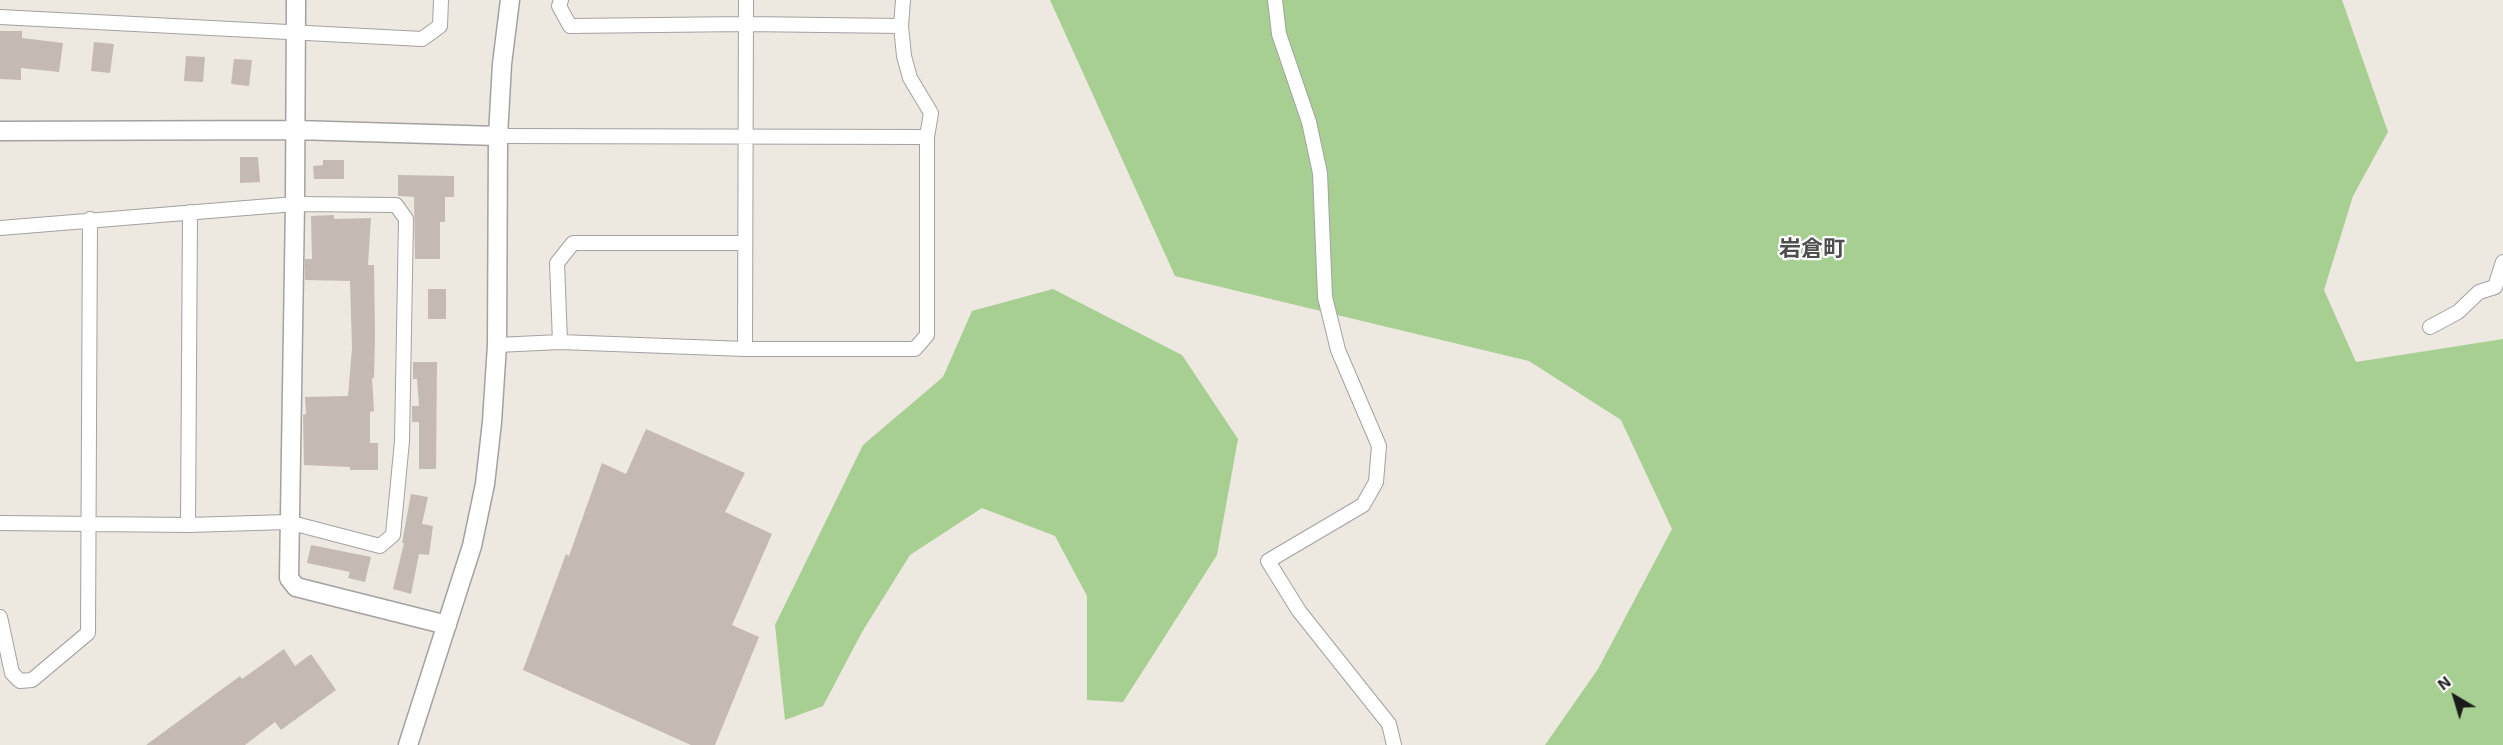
<!DOCTYPE html>
<html>
<head>
<meta charset="utf-8">
<style>
	body { margin:0 }
	#map { position:relative; width:2503px; height:745px; overflow:hidden; background:#ede8e0; font-family:"Exo 2",sans-serif }
	canvas { display:block }
	.north { position:absolute; left:2425px; top:667px; width:60px; height:60px; -webkit-text-stroke:4px #fff; paint-order:stroke; rotate:322deg; font-size:16px; font-weight:700; line-height:24px; text-align:center; color:#1b1b1b }
	.north::after { content:''; display:block; margin:auto; width:21px; height:27px; background:#1b1b1b; clip-path:polygon(50% 0,100% 100%,50% 72%,0 100%) }
</style>
</head>
<body>
<div id="map">
<canvas width="2503" height="745"></canvas>
<div class="north">N</div>
</div>
<script>
const g = document.querySelector('canvas').getContext('2d');
g.lineJoin = 'round';
function fillPath(path, color) { g.fillStyle = color; g.fill(path, 'evenodd'); }
const toPath = rows => new Path2D(rows.map(r => 'M' + r).join(''));
function trace(path, color, width, dash) { g.strokeStyle = color; g.lineWidth = width; g.lineCap = dash ? 'butt' : 'round'; g.setLineDash(dash || []); g.stroke(path); }
function write(font, color, halo, rows, align = 'center') {
  g.font = font + ' "Exo 2","Noto Sans JP",sans-serif'; g.lineWidth = 4.5; g.setLineDash([]); g.textBaseline = 'middle'; g.strokeStyle = halo; g.fillStyle = color; for (const [text, x, y, turn = 0] of rows) {
    g.save(); g.translate(x, y); g.rotate((+turn || 0) * Math.PI / 180); g.textAlign = isNaN(turn) ? turn : align; if (halo) g.strokeText(text, 0, 0); g.fillText(text, 0, 0); g.restore();
  }
}
fillPath(toPath([
	[1050,0,2342,0,2388,132,2353,196,2324,290,2356,362,2503,339,2503,745,1545,745,1598,669,1672,529,1621,420,1529,361,1175,276],
	[1053,289,1182,355,1238,439,1217,555,1123,702,1087,700,1087,596,1055,536,982,508,910,555,862,632,823,706,785,720,775,625,863,445,943,377,972,311]
]), '#a7cf92');
fillPath(toPath([
	[0,31,22,31,22,38,63,43,59,72,21,68,21,80,0,79],
	[94,42,114,44,110,73,91,71],
	[186,56,205,57,203,82,184,81],
	[234,59,252,60,249,86,231,84],
	[240,157,258,157,260,182,240,183],
	[323,160,344,160,344,179,314,179,313,166,323,165],
	[398,175,454,176,454,197,445,197,445,222,440,222,440,259,415,259,414,197,398,196],
	[334,215,334,219,371,218,368,265,374,265,375,335,374,378,372,378,374,411,370,412,370,443,378,443,378,470,350,470,350,467,304,465,303,415,306,414,305,397,348,396,352,348,350,281,305,280,305,259,312,259,311,216],
	[428,289,446,289,446,319,428,319],
	[413,362,437,362,436,469,419,469,419,422,412,422,412,406,419,406,417,379,413,379],
	[646,429,745,473,725,512,772,534,732,625,759,637,715,745,691,745,523,670,566,554,569,556,602,463,626,474],
	[411,494,428,497,422,524,433,526,429,555,419,554,411,594,393,589,404,543,402,543],
	[311,545,371,557,365,582,348,578,350,572,307,563],
	[284,649,295,666,311,654,336,690,281,730,275,722,245,745,146,745,240,676,242,679]
]), '#c5bab3');
const minor = toPath([
	[561,0,559,6,570,26,746,24,901,26],
	[1275,0,1279,34,1309,122,1320,173,1325,297,1338,350,1379,446,1376,482,1363,505,1268,561,1299,611,1389,724,1394,745],
	[0,17,422,39,440,26,441,0],
	[498,136,927,137],
	[0,228,295,204,396,205,406,219,402,441,393,535,380,546,288,522,188,525,0,523],
	[2430,327,2458,312,2479,292,2495,287,2503,262],
	[560,342,557,263,573,243,745,243],
	[497,345,560,342,745,349,915,349,927,335,927,137,931,113,910,78,904,56,901,26,903,0],
	[745,349,746,0],
	[188,525,190,212],
	[0,617,12,673,20,681,32,680,88,633,90,219]
]);
const tertiary = toPath([
	[296,0,295,204,289,578,296,587,447,625],
	[0,131,296,130,498,136],
	[408,745,472,546,485,484,492,422,497,345,498,136,502,64,510,0]
]);
trace(minor, '#a2a2a2', 16);
trace(tertiary, '#a2a2a2', 21);
trace(minor, '#fff', 14);
trace(tertiary, '#fff', 18);
write('bold 22px', '#4e4e4e', '#fff', [
	["岩倉町",1812,249]
]);
</script>
</body>
</html>
